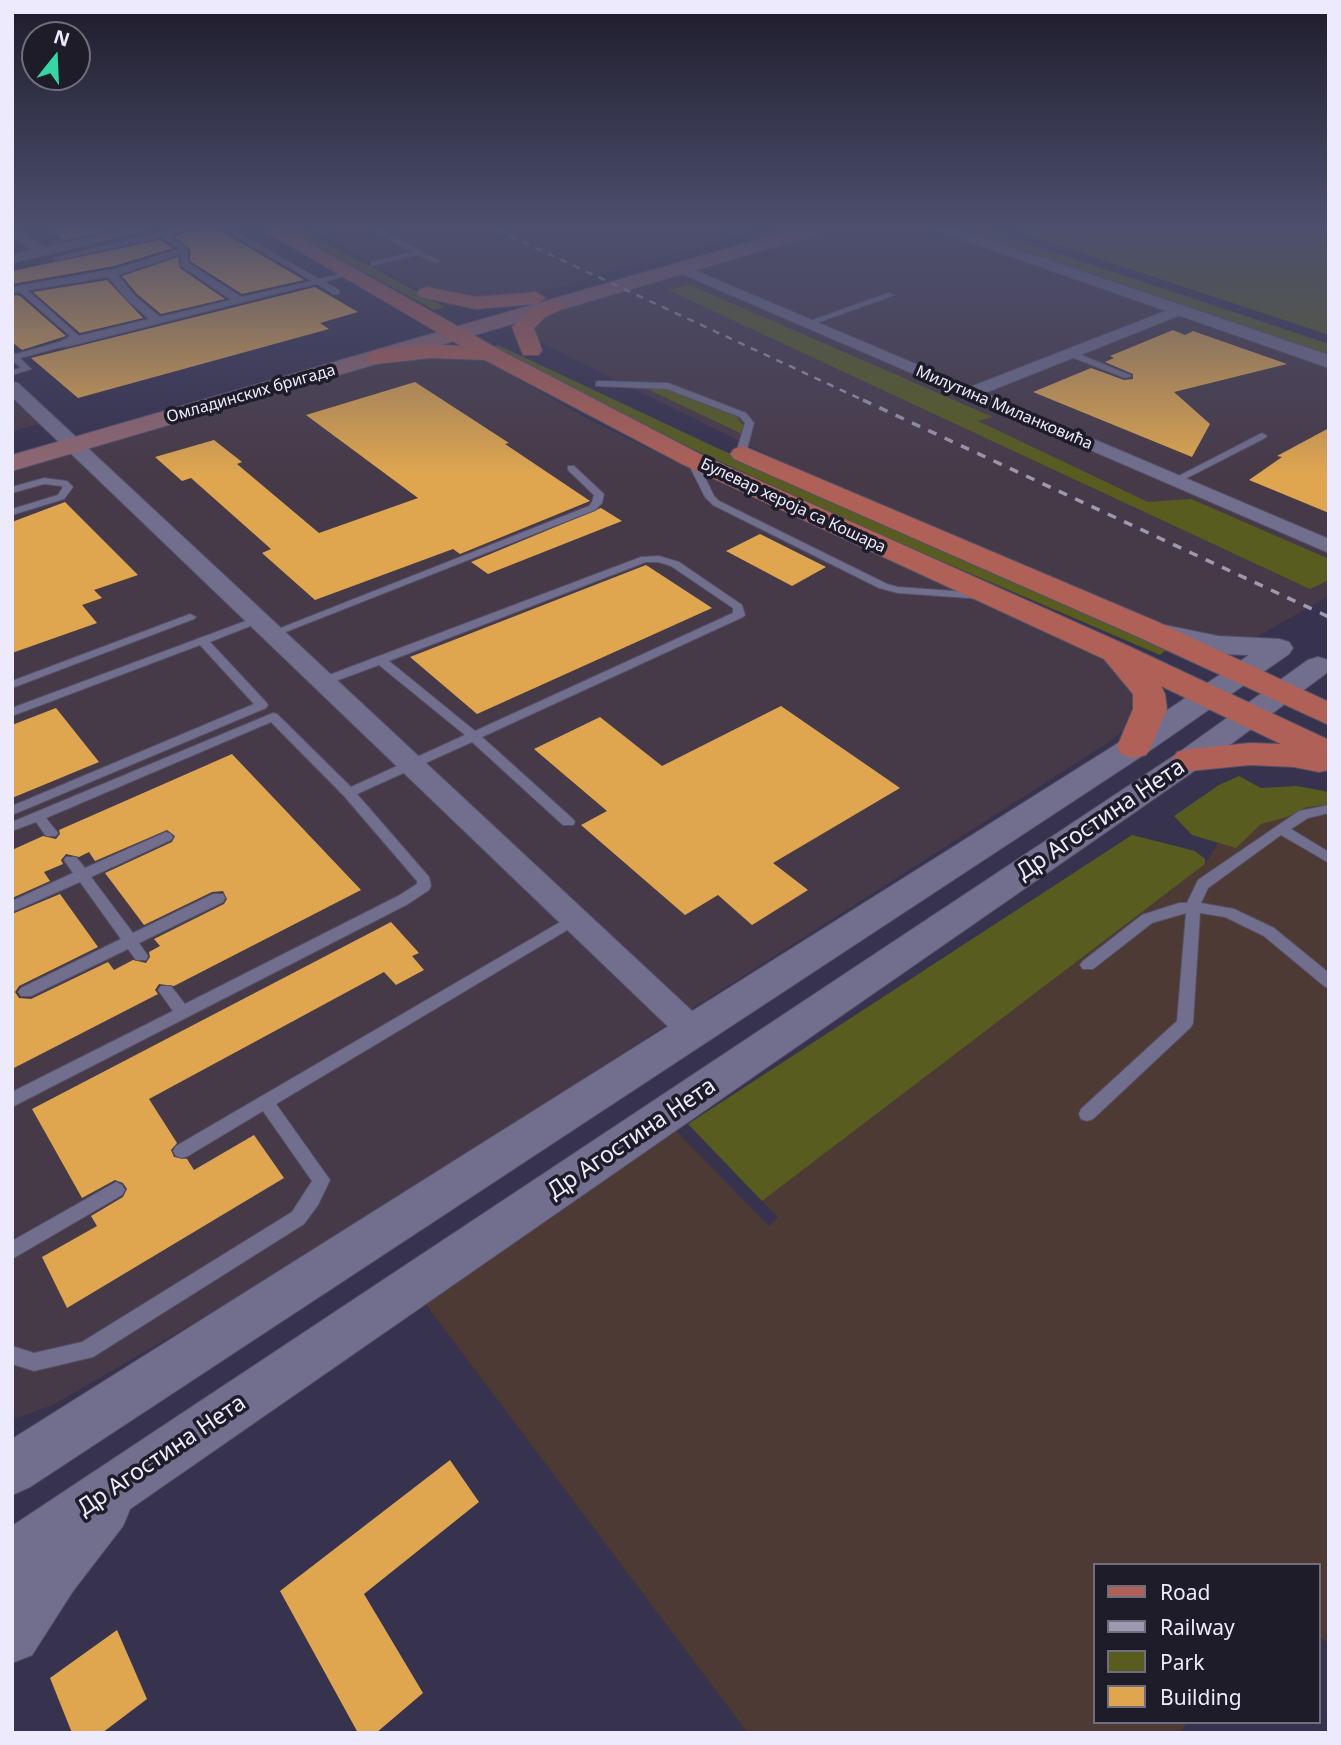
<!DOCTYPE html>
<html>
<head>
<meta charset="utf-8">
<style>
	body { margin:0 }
	#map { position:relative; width:1341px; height:1745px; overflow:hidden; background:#37324e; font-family:"Noto Sans",sans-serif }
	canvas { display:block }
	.frame { position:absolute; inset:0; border:14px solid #eceafc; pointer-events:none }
	.legend { position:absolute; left:1093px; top:1563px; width:228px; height:161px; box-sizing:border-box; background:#1e1c29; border:2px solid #706e7d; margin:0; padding:9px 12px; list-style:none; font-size:21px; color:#eceafc }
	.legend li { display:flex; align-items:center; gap:14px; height:35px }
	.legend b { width:35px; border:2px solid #706e7d }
	.north { position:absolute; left:21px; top:21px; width:70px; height:70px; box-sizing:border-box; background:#1e1c29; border:2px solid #706e7d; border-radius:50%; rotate:18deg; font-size:19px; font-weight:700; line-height:28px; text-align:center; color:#eceafc }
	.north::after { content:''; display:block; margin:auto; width:24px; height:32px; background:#37d4a6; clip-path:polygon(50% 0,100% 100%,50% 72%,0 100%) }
</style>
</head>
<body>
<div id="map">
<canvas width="1341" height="1745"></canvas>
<div class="frame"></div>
<ul class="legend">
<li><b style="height:9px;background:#af6157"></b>Road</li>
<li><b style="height:9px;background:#9d99b0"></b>Railway</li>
<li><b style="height:19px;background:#585d1f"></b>Park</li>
<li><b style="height:19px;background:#dfa64f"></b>Building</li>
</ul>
<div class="north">N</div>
</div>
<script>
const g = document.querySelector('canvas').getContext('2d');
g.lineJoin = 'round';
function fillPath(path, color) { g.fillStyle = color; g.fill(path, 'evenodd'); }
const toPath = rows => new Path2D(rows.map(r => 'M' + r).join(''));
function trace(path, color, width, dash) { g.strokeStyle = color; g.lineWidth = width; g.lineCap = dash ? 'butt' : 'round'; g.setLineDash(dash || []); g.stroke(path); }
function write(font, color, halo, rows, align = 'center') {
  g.font = font + ' "Noto Sans",sans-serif'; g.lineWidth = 7; g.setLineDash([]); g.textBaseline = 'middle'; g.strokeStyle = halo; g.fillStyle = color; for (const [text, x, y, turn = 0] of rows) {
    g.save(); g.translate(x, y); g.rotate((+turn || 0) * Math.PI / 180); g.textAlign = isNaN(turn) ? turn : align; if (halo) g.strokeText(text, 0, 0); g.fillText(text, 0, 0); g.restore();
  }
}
fillPath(toPath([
	[311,230,759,230,516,299,435,299],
	[830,230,941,230,1329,362,1329,596,1253,639,1169,631,1060,580,798,470,531,338,530,325,542,316],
	[403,356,473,357,486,361,586,418,734,490,1103,658,1132,679,1136,720,1109,742,268,1280,53,1405,12,1420,12,471],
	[12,400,40,424,12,431]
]), '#473a48');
fillPath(toPath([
	[1329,800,1329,1644,1318,1635,1318,1565,1094,1565,1094,1722,1188,1722,1180,1733,748,1733,424,1302,672,1127,769,1226,778,1217,762,1201,1205,864,1229,826]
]), '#4d3a34');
fillPath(toPath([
	[287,230,302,230,445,307,434,310],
	[960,230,988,230,1329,344,1329,355],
	[1012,230,1329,230,1329,335],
	[690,285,993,417,978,421,1148,502,1191,499,1329,559,1329,580,1310,589,668,290],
	[498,345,715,447,1169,648,1160,655,883,536,693,449,566,387,492,347],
	[641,386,663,387,735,415,743,425,742,434],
	[1239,776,1261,788,1297,786,1329,792,1329,805,1307,807,1287,817,1261,824,1236,848,1192,835,1174,816,1219,785],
	[1132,835,1195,851,1205,859,1205,864,762,1201,688,1124]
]), '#585d1f');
fillPath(toPath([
	[50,230,109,230,64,240],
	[200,230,219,230,304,280,242,294,190,261,191,250,174,236],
	[160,240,173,248,114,266,12,284,12,271],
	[178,257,180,268,225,299,161,314,137,294,122,276],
	[107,280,143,318,80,333,33,292],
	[315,287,358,312,320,323,329,329,78,398,31,358],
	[16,295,20,296,66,336,22,350,12,342,12,296],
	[1173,330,1185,335,1193,331,1287,364,1174,392,1210,424,1192,457,1033,392,1091,368,1124,380,1133,379,1133,374,1105,362,1114,358,1110,356],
	[415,382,509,443,505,444,590,501,460,554,453,549,315,600,262,553,271,549,191,478,182,481,155,457,214,440,242,462,237,464,319,533,418,498,306,415],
	[1329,428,1329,513,1249,480,1282,457,1277,456],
	[65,502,138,575,94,590,102,598,82,605,97,623,12,653,12,522],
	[601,508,622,521,488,574,471,562],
	[760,534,826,567,792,586,726,551],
	[646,565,712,608,477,714,410,657],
	[781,706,900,788,773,863,808,890,752,925,718,895,685,915,581,825,607,811,534,749,600,717,662,766],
	[56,708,99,762,12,798,12,725],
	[232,754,361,890,174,986,159,984,155,990,158,994,12,1069,12,914,60,894,98,947,19,986,15,992,19,998,31,999,108,962,114,970,133,960,146,963,150,957,149,952,160,946,154,939,224,904,227,899,223,891,212,892,144,925,105,873,172,842,175,836,167,830,95,861,89,852,79,857,66,854,61,860,63,864,44,872,50,881,12,898,12,850,43,836,56,839,60,834,59,830],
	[391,922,419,953,412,956,424,970,396,985,384,972,149,1099,177,1143,171,1150,174,1157,187,1159,194,1170,254,1135,284,1178,67,1308,42,1257,97,1226,91,1216,123,1197,127,1189,123,1183,115,1180,82,1198,32,1109],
	[450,1460,479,1502,364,1594,423,1693,376,1733,358,1733,280,1591],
	[117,1630,147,1699,102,1733,72,1733,50,1678]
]), '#dfa64f');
const service = toPath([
	[172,230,186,230,168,235,186,248,188,263,206,274,206,278,200,278,181,266,181,250,161,237,58,260,54,258,172,230],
	[225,230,233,230,319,279,348,272,352,274,324,282,339,290,339,294,333,294,317,284,282,292,282,288,312,281,225,230],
	[372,230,381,230,441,262,435,263,418,255,371,266,371,262,413,252,372,230],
	[12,288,26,289,79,336,69,345,20,358,31,369,12,375,12,370,21,368,12,360,12,353,16,354,63,341,70,336,21,293,12,292,12,288],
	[888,293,895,295,811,325,804,323,888,293],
	[1066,351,1072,351,1132,376,1125,378,1066,355,1066,351],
	[599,381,668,383,746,413,754,423,746,453,741,456,736,453,745,423,740,417,667,389,596,386,596,382,599,381],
	[1262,433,1267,436,1265,438,1177,483,1169,481,1262,433],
	[691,456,696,459,714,496,719,501,887,584,898,587,982,593,987,596,982,599,898,593,879,588,713,505,705,497,686,459,691,456],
	[568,466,574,466,604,494,602,503,595,510,278,635,270,635,268,633,589,506,592,502,594,495,568,470,568,466],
	[44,478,67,481,73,487,64,499,12,515,12,509,58,495,63,487,61,486,44,484,12,493,12,487,44,478],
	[659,556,679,562,742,605,745,615,743,617,482,737,573,819,575,822,573,825,563,825,472,742,357,794,429,877,431,886,429,890,408,904,12,1107,12,1092,173,1011,158,990,161,986,171,986,185,1004,398,896,417,884,417,881,344,796,271,722,46,818,58,833,56,836,46,836,36,822,12,831,12,822,273,713,277,714,351,787,465,735,379,665,325,685,319,681,321,678,641,557,659,556],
	[646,562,658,562,671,566,733,608,733,613,475,731,389,661,646,562],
	[190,614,196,617,194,619,12,688,12,681,190,614],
	[259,616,263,617,263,621,210,642,266,702,268,705,266,708,12,815,12,806,254,704,200,645,12,716,12,708,259,616],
	[1329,805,1329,813,1308,818,1291,829,1329,852,1329,863,1281,835,1208,888,1201,903,1234,909,1274,928,1329,973,1329,988,1324,986,1264,936,1225,917,1200,913,1193,1023,1191,1027,1093,1119,1087,1121,1081,1119,1079,1114,1081,1109,1177,1021,1186,913,1152,923,1093,969,1083,969,1080,965,1083,961,1142,915,1179,903,1187,903,1198,880,1299,811,1329,805],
	[166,832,171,834,173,837,171,840,91,877,133,933,213,894,223,894,225,898,223,902,139,943,148,956,146,960,136,960,128,949,31,996,21,996,18,992,21,988,121,939,80,882,12,912,12,901,73,873,64,860,66,857,76,857,85,868,166,832],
	[574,914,579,915,581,919,579,923,276,1104,330,1180,318,1205,304,1224,93,1357,34,1371,12,1364,12,1346,34,1353,82,1342,292,1212,312,1181,263,1111,188,1156,182,1158,176,1156,173,1151,176,1146,574,914],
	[116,1182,122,1185,125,1190,122,1195,12,1259,12,1241,116,1182]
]);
const pedestrian = toPath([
	[180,249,189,251,118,275,135,296,160,317,231,300,199,278,199,274,203,273,242,297,285,287,291,290,66,347,62,346,62,340,149,319,127,300,108,277,12,293,12,287,115,269,180,249]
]);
const minor = toPath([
	[12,230,20,230,45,247,123,230,149,230,12,263,12,255,32,250,12,237,12,230],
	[680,264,970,387,1173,308,1183,308,1183,314,985,393,1329,539,1329,553,675,271,673,268,680,264],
	[12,382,18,383,704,1022,709,1031,704,1040,693,1043,682,1040,12,397,12,382]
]);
const tertiary = toPath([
	[935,230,960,230,1329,355,1329,368,935,230],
	[1155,623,1218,636,1279,639,1289,642,1293,648,1289,654,1145,754,30,1487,12,1495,12,1439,1123,740,1249,655,1218,654,1145,637,1141,631,1145,625,1155,623],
	[1318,657,1328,660,1328,672,1200,767,130,1509,123,1526,73,1591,32,1655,12,1663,12,1526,1178,753,1308,660,1318,657]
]);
const secondary = toPath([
	[791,230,821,230,819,234,12,471,12,455,791,230]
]);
const primary = toPath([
	[263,230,286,230,502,351,700,454,1122,643,1329,740,1329,770,1319,772,1294,767,1250,765,1189,771,1177,768,1172,760,1177,752,1189,749,1250,743,1281,744,1161,686,1165,694,1167,709,1151,747,1146,755,1134,758,1122,755,1117,747,1133,709,1133,694,1104,659,682,464,485,360,431,358,376,364,368,362,365,357,376,350,431,344,461,346,263,230],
	[427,287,476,297,536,292,546,298,536,304,476,309,420,297,417,293,420,289,427,287],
	[555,299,565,305,562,309,545,317,534,328,542,350,539,355,523,355,512,327,531,309,555,299],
	[743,446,1158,622,1329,702,1329,725,1136,636,734,459,730,454,734,449,743,446]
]);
trace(service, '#545067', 2);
trace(pedestrian, '#545067', 2);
trace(minor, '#545067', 2);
trace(tertiary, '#545067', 2);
trace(secondary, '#545067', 2);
trace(primary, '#545067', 2);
fillPath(service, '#726e8d');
fillPath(pedestrian, '#726e8d');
fillPath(minor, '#726e8d');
fillPath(tertiary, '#726e8d');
fillPath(secondary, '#906772');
fillPath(primary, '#af6157');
trace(toPath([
	[497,230,867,402]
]), '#9d99b0', 2.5, [7, 7]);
trace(toPath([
	[863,400,1329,617]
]), '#9d99b0', 3.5, [9, 9]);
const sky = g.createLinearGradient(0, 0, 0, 475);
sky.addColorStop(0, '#1e1c2b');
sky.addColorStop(0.48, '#4d4f6e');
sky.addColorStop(1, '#4d4f6e00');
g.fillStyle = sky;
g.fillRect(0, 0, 1341, 475);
write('16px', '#eceafc', '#1e1c29', [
	["Омладинских бригада",251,394,-16],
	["Милутина Миланковића",1004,408,23],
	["Булевар хероја са Кошара",793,506,25]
]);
write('23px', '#eceafc', '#1e1c29', [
	["Др Агостина Нета",1101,820,-34],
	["Др Агостина Нета",632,1139,-34],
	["Др Агостина Нета",162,1456,-34]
]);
</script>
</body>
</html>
